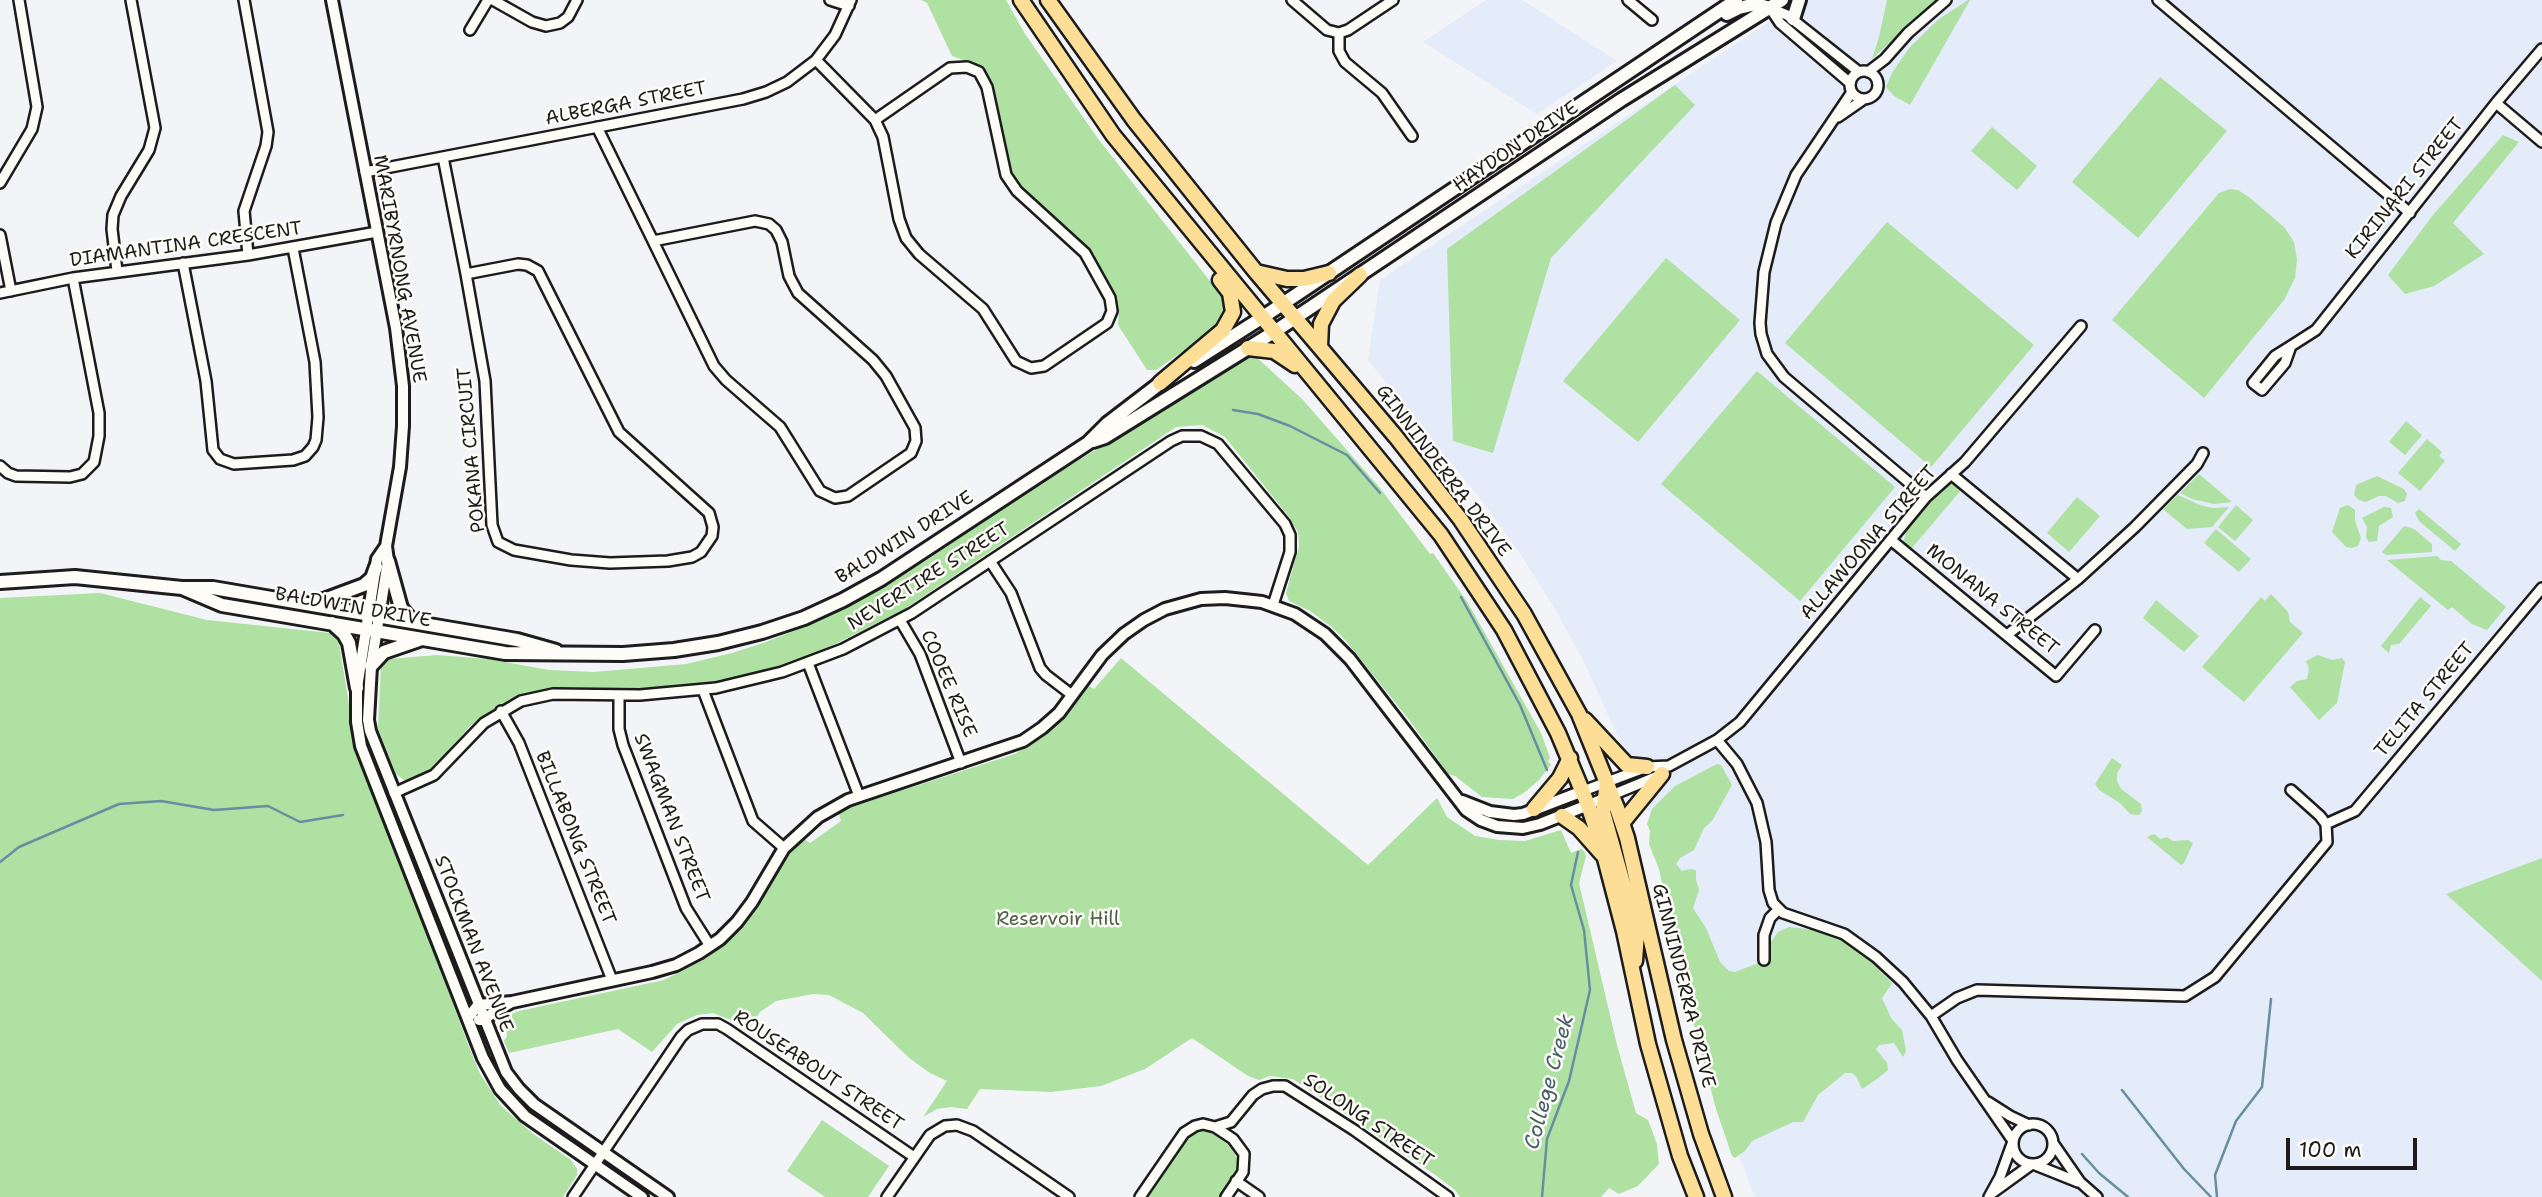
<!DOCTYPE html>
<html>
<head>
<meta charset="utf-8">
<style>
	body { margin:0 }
	#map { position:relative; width:2542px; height:1197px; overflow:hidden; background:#f2f4f8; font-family:"Shantell Sans",sans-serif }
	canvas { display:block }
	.scale { position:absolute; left:2286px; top:1138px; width:131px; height:32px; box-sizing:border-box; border:4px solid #1c1c1c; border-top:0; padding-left:9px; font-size:21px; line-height:24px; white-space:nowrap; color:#1c1c1c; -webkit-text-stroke:5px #fdfcf7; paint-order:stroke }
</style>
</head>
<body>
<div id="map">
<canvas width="2542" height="1197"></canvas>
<div class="scale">100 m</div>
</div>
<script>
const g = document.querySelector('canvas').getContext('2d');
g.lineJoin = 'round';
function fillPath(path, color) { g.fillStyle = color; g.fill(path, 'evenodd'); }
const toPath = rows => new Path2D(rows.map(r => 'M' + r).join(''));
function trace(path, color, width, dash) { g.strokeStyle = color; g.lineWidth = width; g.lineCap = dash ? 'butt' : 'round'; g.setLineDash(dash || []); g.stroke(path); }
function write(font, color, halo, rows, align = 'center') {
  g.font = font + ' "Shantell Sans",sans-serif'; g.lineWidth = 5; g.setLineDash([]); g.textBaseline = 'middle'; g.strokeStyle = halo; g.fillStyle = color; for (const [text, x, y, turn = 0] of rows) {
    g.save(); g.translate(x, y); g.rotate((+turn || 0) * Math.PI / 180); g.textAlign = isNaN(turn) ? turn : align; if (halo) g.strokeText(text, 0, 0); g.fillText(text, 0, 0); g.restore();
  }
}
fillPath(toPath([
	[1486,0,1522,0,1617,61,1537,114,1423,42],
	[1802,0,2542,0,2542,1197,1755,1197,1738,1154,1659,823,1647,809,1621,743,1582,658,1552,604,1519,552,1483,502,1368,360,1380,280]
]), '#e4ebf9');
fillPath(toPath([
	[921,0,1006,0,1025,34,1099,140,1224,299,1225,313,1213,330,1156,370,1147,370,1118,325,1119,309,1110,285,1084,244,1018,187,1007,166,988,76,972,63,952,56,927,3],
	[1887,0,1936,0,1872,59,1879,37],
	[1968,0,1970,0,1910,105,1894,96,1886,87,1892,73,1910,47,1939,19],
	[2160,77,2227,131,2138,238,2072,182],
	[1675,85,1695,105,1551,258,1493,453,1453,441,1447,249],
	[1992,127,2037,166,2017,190,1971,151],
	[2503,135,2519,142,2453,223,2484,254,2434,286,2405,294,2388,275,2433,215],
	[2230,189,2238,190,2250,198,2284,227,2294,242,2297,259,2295,278,2284,300,2204,398,2112,320,2209,205,2219,193],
	[1887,222,2034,345,1931,467,1785,343],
	[1666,258,1740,320,1638,442,1563,381],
	[1252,353,1303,400,1380,488,1430,554,1433,553,1468,603,1541,733,1550,758,1548,761,1551,765,1538,781,1525,792,1513,799,1482,797,1455,776,1448,774,1410,721,1346,641,1333,628,1310,611,1289,601,1286,593,1299,546,1298,532,1286,513,1225,437,1202,425,1176,427,903,610,809,657,737,678,684,688,621,691,561,689,532,693,496,708,470,726,435,766,423,776,412,781,404,780,396,774,378,728,381,666,389,659,437,655,488,659,549,670,594,672,686,664,732,653,766,642,811,624,859,601,927,560,1034,488],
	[1757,371,1895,487,1800,601,1661,484],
	[2406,421,2422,435,2405,455,2389,442],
	[2427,439,2442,452,2439,456,2445,461,2420,491,2398,473],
	[2199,474,2232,502,2214,504,2192,499,2180,493],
	[2377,476,2404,489,2407,494,2405,501,2398,503,2386,496,2379,496,2366,502,2359,500,2354,495,2356,485],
	[1950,483,1958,483,1957,485,1962,489,1911,549,1904,541,1906,531,1940,490],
	[2178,495,2200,505,2212,508,2229,507,2212,527,2187,529,2163,509],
	[2077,497,2100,516,2069,552,2047,533],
	[2236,505,2253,520,2235,541,2218,527],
	[2348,505,2355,510,2355,521,2361,538,2358,546,2352,548,2346,547,2332,532,2340,508],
	[2384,507,2391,508,2393,517,2379,526,2377,541,2369,542,2366,537,2367,527,2362,518],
	[2419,509,2461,544,2455,551,2419,521,2415,513],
	[2404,526,2414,529,2432,544,2432,552,2386,555,2382,552],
	[2216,529,2251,559,2239,572,2204,543],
	[2437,556,2441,560,2451,561,2506,607,2487,630,2472,624,2452,607,2448,610,2387,560],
	[100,593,207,620,330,633,339,643,355,742,469,1047,480,1074,501,1106,532,1133,571,1160,577,1169,577,1175,563,1197,0,1197,0,598],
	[2271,594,2288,612,2290,622,2303,633,2244,702,2202,667,2261,597,2265,601],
	[2420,597,2431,606,2399,644,2391,645,2389,653,2381,646],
	[2156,600,2199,636,2184,652,2143,618],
	[2318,655,2332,660,2342,658,2345,662,2337,703,2319,720,2290,687,2297,681,2307,679,2309,669,2306,661],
	[1121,658,1368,865,1437,798,1447,817,1475,836,1499,840,1525,841,1561,830,1571,853,1581,849,1584,851,1586,856,1579,883,1617,1045,1636,1113,1648,1120,1657,1144,1659,1164,1638,1186,1619,1194,1609,1188,1601,1197,1460,1197,1455,1190,1434,1174,1366,1128,1366,1124,1355,1117,1353,1119,1293,1079,1270,1076,1259,1080,1248,1076,1192,1038,1145,1069,1101,1086,1051,1092,980,1089,967,1109,951,1107,937,1109,923,1117,947,1081,930,1073,908,1057,863,1013,829,995,813,994,776,1001,760,1012,750,1027,713,1013,697,1015,677,1024,652,1052,618,1029,509,1053,504,1041,507,1036,504,1017,519,1011,664,980,707,958,742,929,764,896,780,865,801,837,810,843,841,821,838,811,1015,754,1044,735,1087,685,1094,689],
	[2112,758,2122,765,2117,773,2117,781,2121,789,2141,804,2142,811,2139,815,2130,814,2120,803,2099,790,2095,784],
	[1717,764,1721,765,1732,785,1712,821,1704,828,1694,850,1680,858,1676,864,1682,871,1690,869,1696,870,1696,880,1699,890,1693,908,1706,928,1720,962,1729,971,1735,972,1769,959,1768,948,1771,942,1778,932,1789,927,1815,930,1843,940,1864,955,1892,983,1882,998,1891,1018,1902,1030,1906,1051,1903,1057,1894,1043,1879,1045,1876,1049,1887,1063,1888,1070,1877,1079,1862,1089,1856,1076,1852,1073,1845,1073,1818,1095,1803,1122,1793,1122,1752,1141,1745,1151,1735,1158,1732,1156,1716,1109,1690,1010,1659,869,1649,844,1650,831,1647,824,1652,809,1675,786],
	[2154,834,2160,839,2167,837,2173,841,2188,840,2193,843,2184,863,2181,865,2147,837],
	[2542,858,2542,981,2446,894],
	[822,1120,889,1166,868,1197,825,1197,787,1171],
	[1208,1130,1231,1147,1239,1163,1235,1174,1219,1197,1145,1197,1187,1137,1197,1132]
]), '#aee1a2');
trace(toPath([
	[1233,410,1258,414,1290,426,1347,455,1380,493],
	[1461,597,1520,705,1547,770],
	[0,862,19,847,119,804,161,801,214,810,268,806,300,822,343,815],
	[2122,1090,2184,1169,2211,1197],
	[2082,1154,2099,1173,2128,1197],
	[1542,1197,1547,1139,1569,1081,1590,990,1584,930,1571,885,1578,852],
	[2217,1197,2215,1175,2236,1121,2262,1087,2271,999]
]), '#668fa1', 2.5);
const minor = toPath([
	[244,0,268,132,266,146,244,211,248,255],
	[493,0,532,22,546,26,560,23,568,17,577,0],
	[830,0,849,6],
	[1292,0,1327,30,1339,33,1348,30,1393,0],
	[1628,0,1652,20],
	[2158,0,2410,213],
	[1770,8,1787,15,1859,72],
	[1770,8,1780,23,1850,83],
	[470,30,488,0],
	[1339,33,1339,51,1345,62,1382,93,1412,136],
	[816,60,875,120,950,68,967,67,979,72,987,87,1006,175,1017,191,1085,253,1110,298,1112,311,1107,323,1044,366,1031,368,1016,361,983,309,919,254,906,238,899,219,883,137,875,120],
	'1850 85a14 14 0 1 1 28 0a14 14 0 1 1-28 0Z',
	[1868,72,1885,59,1908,33,1946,0],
	[1852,92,1796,175,1776,223,1764,272,1760,323,1761,334,1767,354,1784,377,1926,497],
	[2496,103,2542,142],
	[1838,117,1864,99],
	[597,127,653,241,755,221,769,224,776,230,782,242,789,276,798,293,873,360,886,376,915,428,916,441,911,453,848,496,835,498,820,491,780,427,726,380,714,366,653,241],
	[443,157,466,274,518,264,527,265,538,271,619,432,709,513,713,527,712,536,701,552,692,557,668,561,610,563,571,560,514,550,498,542,492,525,485,381,466,274],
	[365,172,743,99,766,92,787,82,816,60,835,35,851,0],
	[0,183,32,129,37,107,19,0],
	[0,235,11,291],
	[183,263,206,381,213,450,220,459,234,464,293,460,305,456,313,447,316,440,318,417,315,362,293,248],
	[117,271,112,229,113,215,121,196,149,150,155,128,131,0],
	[0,293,73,278,248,255,377,232],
	[2291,346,2285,363,2262,390,2253,383,2275,356,2291,346,2316,330,2496,103,2542,49],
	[0,466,8,473,16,476,70,477,82,474,94,462,99,436,99,413,73,278],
	[1951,474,2078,579],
	[1891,540,2056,676,2095,630],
	[990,561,1011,593,1040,668,1046,675,1072,695],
	[900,620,920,654,961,763],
	[2007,635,2078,579,2135,527,2197,464,2203,453],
	[808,663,859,796],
	[703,690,753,821,784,848],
	[619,696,619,729,623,745,686,908,710,946],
	[501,711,519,743,612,980],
	[1717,740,1737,764,1757,803,1766,842,1769,890,1773,903,1783,913,1844,934,1876,957,1903,982,1931,1016,1957,1060,2013,1141],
	[1583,791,1647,767,1669,766,1717,740,1740,722,1926,497,1965,462,2081,326],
	[394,793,434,775,484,723,521,701,553,694,640,695,716,688,782,672,843,649,912,613,1171,441,1182,436,1201,436,1218,444,1285,524,1290,535,1290,552,1273,605],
	[1588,805,1658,776],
	[2326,824,2355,811,2542,588],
	[1764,960,1764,935,1770,918,1779,909],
	[1931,1016,1957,998,1977,990,2185,996,2215,977,2327,842,2326,824,2320,816,2291,790],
	[1988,1102,2010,1116,2029,1125],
	'2013 1144a20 20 0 1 1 40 0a20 20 0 1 1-40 0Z',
	[1215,1127,1231,1122,1253,1095,1262,1089,1273,1086,1285,1086,1354,1130,1448,1197],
	[2053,1143,2080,1182,2097,1197],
	[2033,1164,2078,1182],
	[1236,1181,1259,1197],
	[1992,1193,2032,1164],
	[573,1197,681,1037,688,1030,702,1024,718,1024,727,1029,914,1157],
	[887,1197,930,1135,945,1126,957,1125,973,1131,1069,1197],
	[1140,1197,1184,1133,1195,1126,1203,1124,1215,1127,1233,1139,1244,1154,1243,1172,1226,1197],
	[1989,1197,2000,1177,2012,1144]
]);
const tertiary = toPath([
	[332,0,396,328,403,386,403,426,400,467,386,546,388,561,371,666,368,720,370,731,506,1072,519,1089,534,1104,668,1197],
	[386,546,377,559,357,688,357,722,361,746,483,1058,500,1089,525,1116,642,1197],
	[1462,801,1490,812,1514,815,1523,814,1583,791],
	[468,1018,478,1005,512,1002,652,972,676,965,699,953,720,939,737,922,752,902,784,848,818,817,848,800,1023,741,1042,728,1059,713,1102,655,1124,634,1144,620,1165,609,1201,599,1225,598,1262,602,1295,614,1325,634,1350,659,1466,810,1481,820,1497,826,1523,828,1540,824,1588,805],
	[479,1020,484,1020,495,1011,510,1003]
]);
const secondary = toPath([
	[1727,14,1739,8,1756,4,1770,8],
	[1793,19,1799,0],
	[1194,361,1263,317,1736,0],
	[1093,441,1105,437,1274,332,1621,100,1782,0],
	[388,561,401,608,413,622],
	[0,582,75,577,182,588,213,588,517,640,556,651],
	[182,588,222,605,505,653,623,654,674,650,718,643,762,632,804,618,843,600,881,579,1088,443,1107,424,1167,378],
	[313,604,364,585,372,578,376,567],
	[332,623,344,634,349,643,357,688],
	[371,666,384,652,419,640]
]);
const primary = toPath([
	[1021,0,1113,135,1441,535,1504,630,1558,733,1588,805,1602,847,1624,931,1648,1044,1680,1156,1696,1197],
	[1048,0,1134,120,1256,272,1396,437,1461,520,1524,614,1579,714,1617,808,1627,838,1674,1040,1701,1134,1724,1197],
	[1256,272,1287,279,1304,279,1329,273],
	[1320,347,1321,324,1333,301,1360,275],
	[1248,348,1274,351,1295,365],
	[1160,383,1223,330,1233,312,1230,293,1220,280],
	[1585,720,1627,765,1647,767],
	[1607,783,1603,812,1637,933,1635,961],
	[1534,809,1560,778,1570,758],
	[1562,816,1579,828,1602,854],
	[1622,823,1662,774]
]);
trace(minor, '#1c1c1c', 14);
trace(tertiary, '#1c1c1c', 16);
trace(secondary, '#1c1c1c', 18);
trace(primary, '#1c1c1c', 19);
trace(minor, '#fdfcf7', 9);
trace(tertiary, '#fdfcf7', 10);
trace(secondary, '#fdfcf7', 12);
trace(primary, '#fcde96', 14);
write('19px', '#1c1c1c', '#fdfcf7', [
	["ALBERGA STREET",626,104,-11],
	["HAYDON DRIVE",1516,147,-34],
	["KIRINARI STREET",2405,189,-51],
	["DIAMANTINA CRESCENT",186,245,-8],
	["MARIBYRNONG AVENUE",399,269,80],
	["POKANA CIRCUIT",472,450,-95],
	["GINNINDERRA DRIVE",1443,471,53],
	["BALDWIN DRIVE",905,538,-32],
	["ALLAWOONA STREET",1869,543,-49],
	["NEVERTIRE STREET",929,577,-32],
	["MONANA STREET",1992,600,39],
	["BALDWIN DRIVE",353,608,10],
	["COOEE RISE",948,684,67],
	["TELITA STREET",2425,700,-50],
	["SWAGMAN STREET",671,818,69],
	["BILLABONG STREET",575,838,68],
	["STOCKMAN AVENUE",473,944,69],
	["GINNINDERRA DRIVE",1683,986,76],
	["ROUSEABOUT STREET",818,1071,34],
	["SOLONG STREET",1368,1121,34]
]);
write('19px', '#4f614b', '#fdfcf7', [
	["Reservoir Hill",1058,920]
]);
write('italic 21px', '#475f6a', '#fdfcf7', [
	["College Creek",1550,1082,-75]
]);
</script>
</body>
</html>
